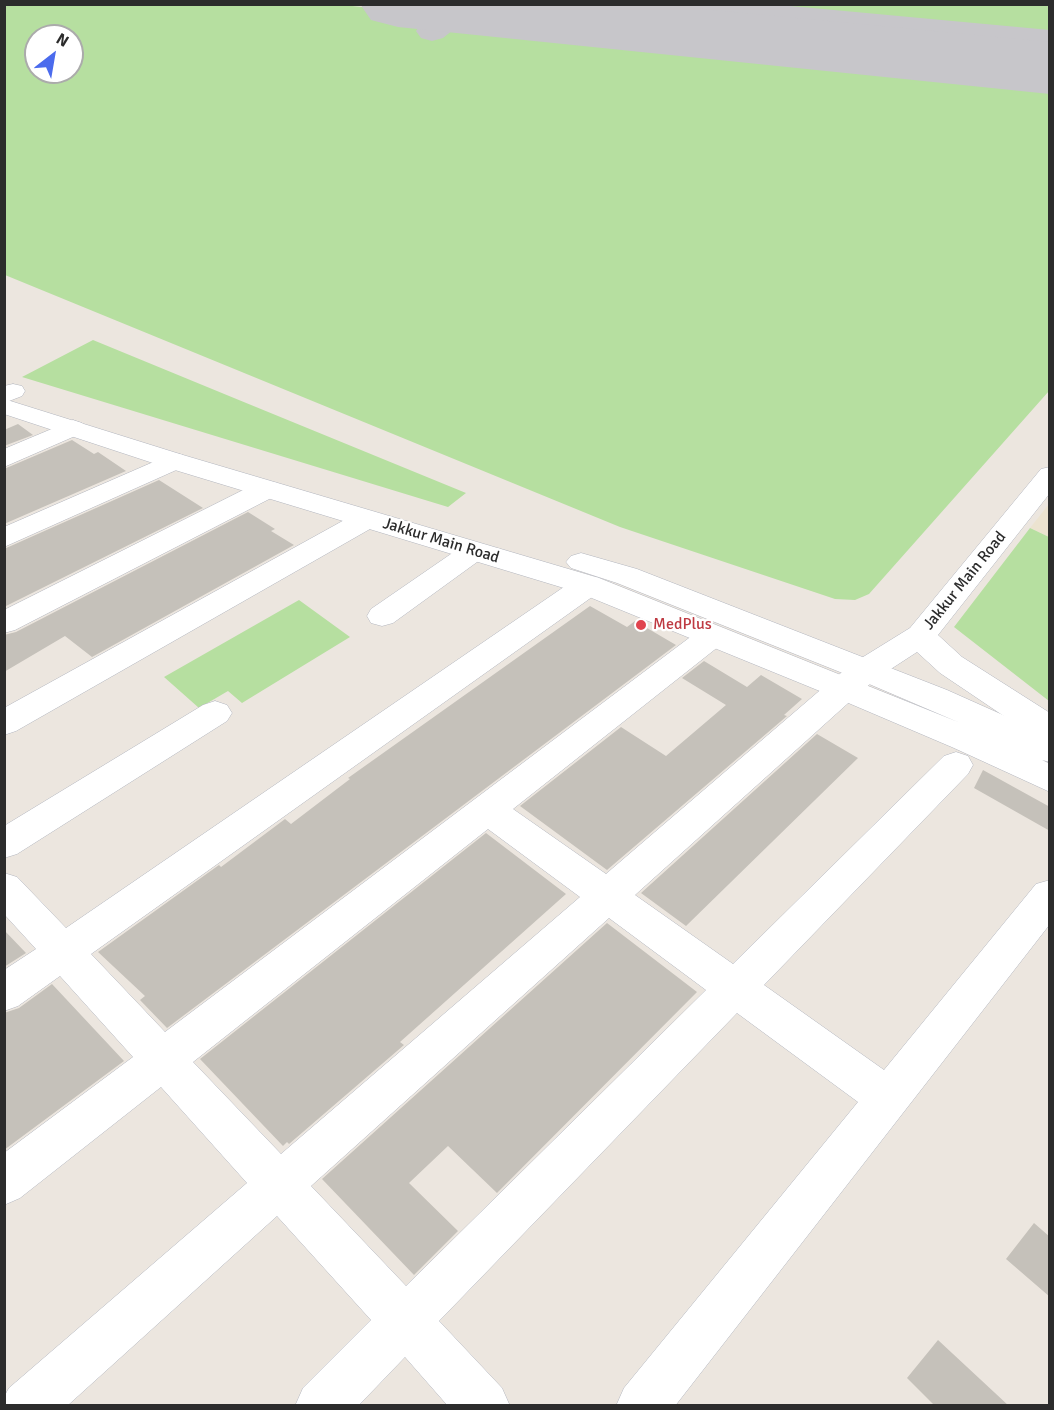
<!DOCTYPE html>
<html>
<head>
<meta charset="utf-8">
<style>
	body { margin:0 }
	#map { position:relative; width:1054px; height:1410px; overflow:hidden; background:#ece6df; font-family:Signika,sans-serif }
	canvas { display:block }
	.frame { position:absolute; inset:0; border:6px solid #2c2c2c; pointer-events:none }
	.north { position:absolute; left:24px; top:24px; width:60px; height:60px; box-sizing:border-box; background:#fff; border:2px solid #ababab; border-radius:50%; rotate:31deg; font-size:16px; font-weight:700; line-height:24px; text-align:center; color:#2c2c2c }
	.north::after { content:''; display:block; margin:auto; width:21px; height:27px; background:#4b6bed; clip-path:polygon(50% 0,100% 100%,50% 72%,0 100%) }
</style>
</head>
<body>
<div id="map">
<canvas width="1054" height="1410"></canvas>
<div class="frame"></div>
<div class="north">N</div>
</div>
<script>
const g = document.querySelector('canvas').getContext('2d');
g.lineJoin = 'round';
function fillPath(path, color) { g.fillStyle = color; g.fill(path, 'evenodd'); }
const toPath = rows => new Path2D(rows.map(r => 'M' + r).join(''));
function trace(path, color, width, dash) { g.strokeStyle = color; g.lineWidth = width; g.lineCap = dash ? 'butt' : 'round'; g.setLineDash(dash || []); g.stroke(path); }
function write(font, color, halo, rows, align = 'center') {
  g.font = font + ' Signika,sans-serif'; g.lineWidth = 4.5; g.setLineDash([]); g.textBaseline = 'middle'; g.strokeStyle = halo; g.fillStyle = color; for (const [text, x, y, turn = 0] of rows) {
    g.save(); g.translate(x, y); g.rotate((+turn || 0) * Math.PI / 180); g.textAlign = isNaN(turn) ? turn : align; if (halo) g.strokeText(text, 0, 0); g.fillText(text, 0, 0); g.restore();
  }
}
fillPath(toPath([
	[1049,504,1049,537,1030,528]
]), '#ece3d0');
fillPath(toPath([
	[4,5,342,5,434,14,436,17,420,30,444,33,461,20,474,18,1049,74,1049,391,869,594,855,600,835,599,620,527,5,275],
	[36,36,72,36,72,72,36,72],
	[480,5,620,5,1049,44,1049,61],
	[708,5,1049,5,1049,36],
	[93,340,234,398,466,493,448,507,22,377],
	[1030,528,1049,537,1049,701,954,627],
	[299,600,350,637,242,703,228,691,199,708,164,677]
]), '#b6dfa0');
fillPath(toPath([
	[456,4,478,4,483,11,478,18,463,22,443,38,432,41,421,38,416,31,421,24,441,8,456,4],
	[648,4,769,4,1050,30,1050,50,663,13,652,11,648,4]
]), '#c7c6ca');
fillPath(toPath([
	[360,4,650,4,1050,42,1050,94,398,27,371,20,360,4]
]), '#c7c6ca');
fillPath(toPath([
	[18,424,33,435,4,446,4,430],
	[72,440,94,454,98,452,126,471,4,524,4,469],
	[159,480,203,508,4,607,4,549],
	[248,512,275,529,271,531,294,545,92,657,65,636,4,672,4,635,16,632],
	[590,606,627,627,635,621,676,645,167,1028,140,1000,145,996,98,952,219,865,221,867,285,819,291,824,350,779,348,778],
	[704,661,747,687,761,675,802,699,784,715,787,716,607,870,520,806,621,727,666,756,726,705,682,678],
	[817,734,858,758,686,926,641,893],
	[983,770,1050,807,1050,831,974,788],
	[486,833,566,894,400,1042,404,1045,289,1144,287,1142,283,1146,200,1059],
	[607,923,697,992,497,1193,448,1146,409,1183,458,1231,414,1275,322,1179],
	[4,930,26,953,4,967],
	[52,984,124,1061,4,1150,4,1013,19,1008],
	[1034,1223,1050,1237,1050,1297,1006,1259],
	[938,1340,1009,1406,935,1406,907,1378]
]), '#c5c1ba');
const minor = toPath([
	[13,384,22,386,25,391,22,396,4,403,4,386,13,384],
	[73,420,82,423,86,428,82,433,4,467,4,449,73,420],
	[174,453,183,455,187,461,183,467,4,547,4,527,174,453],
	[267,481,277,483,281,489,277,495,15,630,4,633,4,610,257,483,267,481],
	[367,511,377,513,381,519,377,525,16,731,4,735,4,708,357,513,367,511],
	[474,542,484,545,488,551,484,557,393,623,382,626,371,623,367,616,371,609,464,545,474,542],
	[588,576,599,578,603,585,599,592,91,954,165,1032,701,629,712,626,723,629,728,636,723,643,513,809,606,874,832,680,844,677,856,680,860,688,856,696,635,895,733,964,944,756,956,752,968,756,973,765,968,774,764,985,884,1070,1036,884,1050,880,1050,924,675,1406,616,1406,624,1388,858,1102,737,1013,439,1321,502,1388,510,1406,448,1406,405,1357,358,1406,295,1406,303,1388,371,1320,277,1216,67,1406,4,1406,4,1397,9,1388,247,1183,161,1087,20,1198,4,1205,4,1153,133,1057,60,976,18,1006,4,1011,4,970,36,949,4,914,4,873,17,877,66,928,577,578,588,576],
	[488,829,580,897,281,1154,193,1062,488,829],
	[609,918,706,990,406,1286,311,1186,609,918],
	[215,701,227,705,232,713,227,721,17,854,4,858,4,826,203,705,215,701]
]);
const tertiary = toPath([
	[1050,467,1050,493,938,635,962,657,1050,713,1050,742,1038,739,940,673,917,652,877,678,856,696,844,699,832,696,828,688,832,680,855,662,910,628,1041,469,1050,467]
]);
const secondary = toPath([
	[4,399,183,455,599,578,958,722,855,678,617,583,571,568,566,562,571,556,581,553,637,569,947,690,1050,736,1050,762,1042,760,1050,764,1050,792,954,748,832,696,577,592,165,467,4,414,4,399]
]);
trace(minor, '#b2b5be', 1);
trace(tertiary, '#b2b5be', 1);
trace(secondary, '#b2b5be', 1);
fillPath(minor, '#fff');
fillPath(tertiary, '#fff');
fillPath(secondary, '#fff');
for (const [x, y, r, color] of [
	[641,625,6,"#e0444e"]
]) { const dot = new Path2D(); dot.arc(x, y, r, 0, 2 * Math.PI); g.fillStyle = color; g.fill(dot); trace(dot, '#fff', 2); }
write('16px', '#2c2c2c', '#fff', [
	["Jakkur Main Road",441,541,17],
	["Jakkur Main Road",965,581,-51]
]);
write('16px', '#be3a42', '#fff', [
	["MedPlus",653,625]
], 'left');
</script>
</body>
</html>
